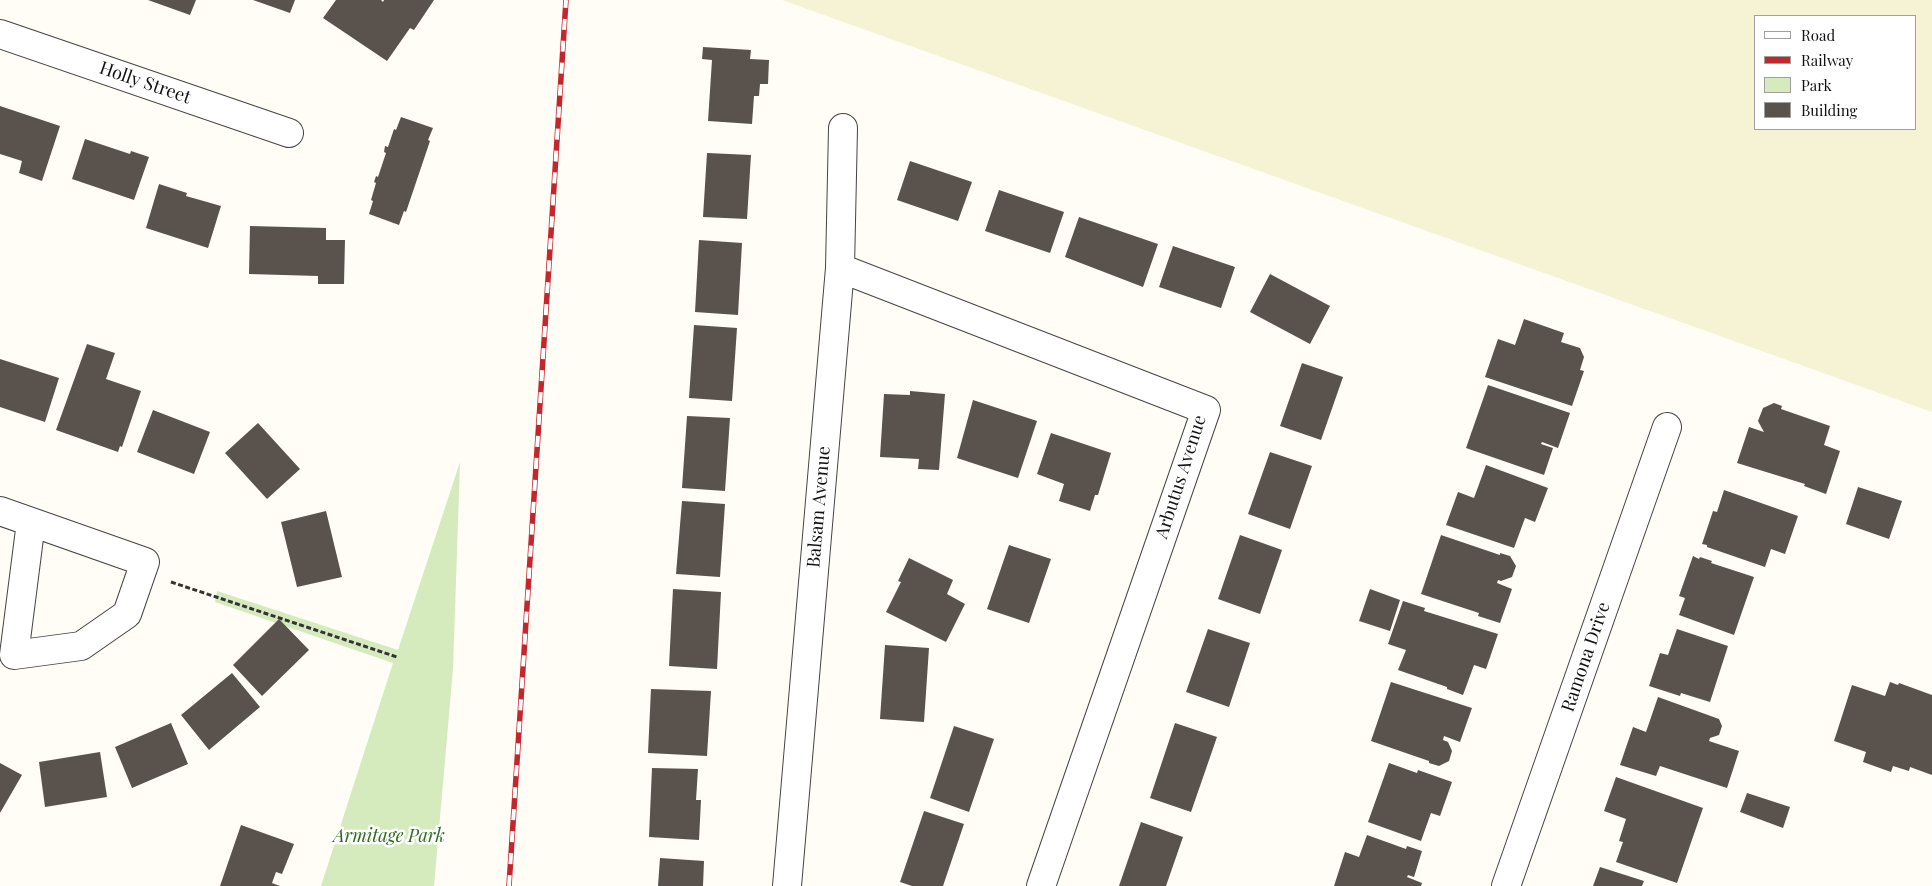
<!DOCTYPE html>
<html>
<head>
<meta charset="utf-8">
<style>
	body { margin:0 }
	#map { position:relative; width:1932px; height:886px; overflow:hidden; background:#fffdf5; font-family:"Playfair Display",serif }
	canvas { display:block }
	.legend { position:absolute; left:1754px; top:15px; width:162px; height:115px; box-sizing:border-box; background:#fff; border:1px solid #a0a0a0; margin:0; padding:6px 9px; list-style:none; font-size:15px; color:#111 }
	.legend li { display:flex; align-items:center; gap:10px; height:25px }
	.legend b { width:25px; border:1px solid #a0a0a0 }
</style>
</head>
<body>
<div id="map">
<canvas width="1932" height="886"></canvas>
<ul class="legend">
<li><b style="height:6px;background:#fff"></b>Road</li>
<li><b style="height:6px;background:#c4262e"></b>Railway</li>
<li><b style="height:14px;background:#d5ebbd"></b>Park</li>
<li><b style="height:14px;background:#5a524d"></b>Building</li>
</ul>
</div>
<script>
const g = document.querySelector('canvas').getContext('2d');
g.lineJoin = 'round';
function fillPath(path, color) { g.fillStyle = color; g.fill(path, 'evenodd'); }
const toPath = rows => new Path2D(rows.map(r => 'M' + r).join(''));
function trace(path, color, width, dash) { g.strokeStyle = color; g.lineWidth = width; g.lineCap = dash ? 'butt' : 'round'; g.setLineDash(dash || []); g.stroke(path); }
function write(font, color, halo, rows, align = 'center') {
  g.font = font + ' "Playfair Display",serif'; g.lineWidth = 5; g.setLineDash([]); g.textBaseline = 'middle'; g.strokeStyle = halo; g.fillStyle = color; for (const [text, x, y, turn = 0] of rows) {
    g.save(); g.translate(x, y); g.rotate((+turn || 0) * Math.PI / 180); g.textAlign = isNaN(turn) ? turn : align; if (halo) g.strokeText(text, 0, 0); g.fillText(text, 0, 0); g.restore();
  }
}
fillPath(toPath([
	[782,0,1932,0,1932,412],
	[1756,16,1916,16,1916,129,1756,129]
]), '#f6f3d4');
fillPath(toPath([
	[460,462,453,669,434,886,321,886,393,663,215,602,217,591,398,650]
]), '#d5ebbd');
fillPath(toPath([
	[148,0,196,0,190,15],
	[253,0,295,0,290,13],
	[336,0,381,0,383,2,384,0,434,0,414,30,410,28,387,61,323,18],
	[703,47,751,50,750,59,769,60,768,84,760,84,759,96,754,96,752,124,708,121,712,60,702,59],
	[0,106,60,126,42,181,19,173,22,161,0,154],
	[401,117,433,128,428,140,430,141,406,212,404,211,399,225,369,214,373,201,371,200,376,183,374,182,376,176,378,177,386,153,384,152,385,146,388,147,394,129,396,130],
	[85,139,130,154,131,151,149,157,134,200,72,179],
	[707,153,751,155,747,219,703,217],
	[910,161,972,182,958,221,897,200],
	[159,184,187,193,186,196,221,206,208,248,146,228],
	[999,190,1064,212,1050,253,985,231],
	[1079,217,1158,244,1143,287,1065,257],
	[250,226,326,228,326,240,345,240,344,284,318,284,318,276,249,274],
	[699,240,742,243,738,315,695,312],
	[1173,246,1235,267,1221,308,1159,287],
	[1270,274,1330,306,1310,344,1250,312],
	[1524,319,1564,333,1561,342,1580,348,1584,357,1580,370,1584,371,1572,406,1485,377,1498,339,1515,345],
	[694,325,737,328,732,401,689,398],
	[87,344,115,353,106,379,141,391,122,447,120,446,118,452,56,430],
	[0,359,59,378,45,422,0,407],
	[1302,363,1343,377,1321,440,1280,426],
	[1488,385,1570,413,1558,448,1542,442,1541,444,1553,448,1544,475,1466,448],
	[910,391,945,394,939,470,918,469,919,459,880,457,884,394,910,395],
	[973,400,1037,421,1018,478,957,458],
	[1774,403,1782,406,1781,409,1830,426,1824,445,1840,451,1826,494,1804,486,1805,484,1737,463,1749,427,1764,432,1758,421,1763,408],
	[153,410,210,432,194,474,137,452],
	[687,416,730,418,725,491,682,488],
	[258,423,300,469,267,499,225,453],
	[1051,433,1111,453,1098,495,1095,495,1090,511,1059,501,1064,484,1037,474],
	[1270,452,1312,466,1290,529,1248,514],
	[1486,465,1548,488,1535,522,1525,518,1514,548,1446,525,1458,492,1474,498],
	[1858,487,1902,501,1889,539,1846,524],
	[1724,490,1798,516,1785,554,1771,549,1765,567,1707,547,1707,545,1702,544,1713,511,1717,512],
	[682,501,725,504,720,577,676,574],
	[326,511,342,577,297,587,281,522],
	[1240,535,1282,550,1260,614,1218,599],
	[1441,535,1500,555,1500,553,1510,556,1516,566,1512,577,1501,581,1498,580,1497,583,1512,589,1500,623,1478,616,1479,613,1421,594],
	[1009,545,1051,559,1029,623,987,609],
	[1693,556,1699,559,1700,557,1712,561,1711,563,1754,577,1734,635,1679,615,1685,598,1679,596],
	[909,558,953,580,947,594,965,604,946,642,886,612,901,582,898,581],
	[673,589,721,592,717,669,669,666],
	[1370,589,1400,600,1390,631,1359,621],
	[1403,601,1425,608,1424,611,1498,634,1486,669,1474,665,1463,695,1447,689,1447,687,1398,670,1406,650,1388,644],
	[279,619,309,650,262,696,233,665],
	[1208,629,1250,643,1229,707,1186,692],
	[1677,629,1728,646,1710,702,1681,693,1680,696,1649,686,1660,653,1668,655],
	[885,645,929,648,924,722,880,719],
	[232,673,260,707,209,750,181,715],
	[1391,682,1472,708,1460,742,1444,736,1443,740,1448,742,1452,751,1449,761,1439,766,1429,763,1429,761,1371,741],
	[1890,682,1898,685,1899,683,1932,695,1932,775,1910,767,1909,771,1893,766,1891,772,1863,762,1866,752,1834,741,1852,685,1885,696],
	[651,689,711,691,707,756,648,753],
	[1658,697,1719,719,1722,726,1719,735,1710,738,1709,741,1739,751,1727,788,1660,766,1656,776,1620,765,1633,727,1646,732],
	[171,723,188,764,132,788,115,747],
	[1175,723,1217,737,1191,812,1150,798],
	[954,726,994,739,969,812,930,798],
	[100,752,107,797,45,807,39,762],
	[0,763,22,775,0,813],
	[1389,763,1417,773,1418,770,1452,782,1440,816,1431,813,1421,841,1368,822],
	[652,768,698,769,696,800,701,800,699,840,649,837],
	[1616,777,1703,808,1677,883,1616,862,1623,842,1619,841,1626,819,1604,811],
	[1747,793,1790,807,1783,828,1740,812],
	[924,811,964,824,943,886,912,886,900,882],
	[1141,822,1183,837,1166,886,1119,886],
	[241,825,294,844,282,874,276,872,272,883,280,886,220,886],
	[1367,835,1406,849,1407,846,1422,851,1414,877,1408,875,1407,877,1422,883,1421,886,1334,886,1345,852,1359,857],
	[660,858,704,861,703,886,658,886],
	[1600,867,1644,881,1642,886,1593,886]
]), '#5a524d');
const minor = toPath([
	[0,34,289,133],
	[840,268,1206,410,1041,886],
	[0,511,145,562,127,614,81,646,14,655,31,522],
	[787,886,840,268,843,128],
	[1506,886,1667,427]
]);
trace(minor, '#444', 30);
trace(toPath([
	[171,582,397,657]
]), '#333', 3, [5, 2.5]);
trace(minor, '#fff', 28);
const rail = toPath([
	[509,886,566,0]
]);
trace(rail, '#c4262e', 5.5);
trace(rail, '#fff', 4, [11]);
write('18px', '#111', '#fff', [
	["Holly Street",145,83,19],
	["Arbutus Avenue",1181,477,-72],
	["Balsam Avenue",819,507,-85],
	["Ramona Drive",1586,657,-71]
]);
write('italic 18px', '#2f6b1f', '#fff', [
	["Armitage Park",389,836]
]);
</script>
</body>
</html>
